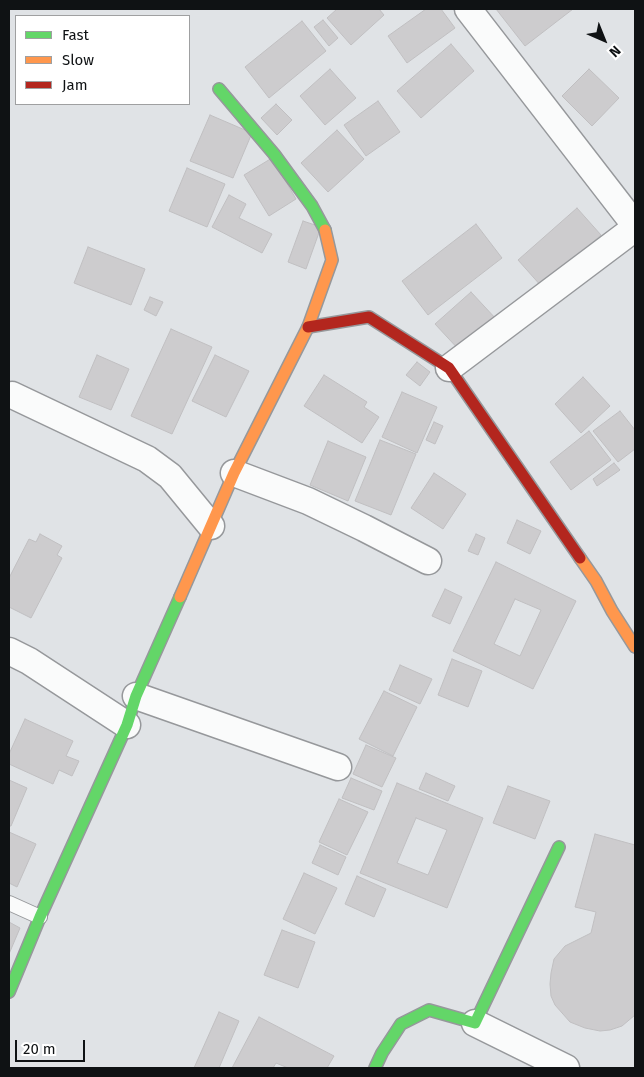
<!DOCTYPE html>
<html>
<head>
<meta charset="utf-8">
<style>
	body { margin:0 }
	#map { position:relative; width:644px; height:1077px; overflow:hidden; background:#e0e3e6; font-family:"Fira Sans",sans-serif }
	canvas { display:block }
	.frame { position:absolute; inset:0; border:10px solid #0f1214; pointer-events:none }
	.legend { position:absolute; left:15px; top:15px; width:175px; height:90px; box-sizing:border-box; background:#fff; border:1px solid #9fa0a1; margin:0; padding:6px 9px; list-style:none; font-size:15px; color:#0f1214 }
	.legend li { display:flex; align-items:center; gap:10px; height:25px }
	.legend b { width:25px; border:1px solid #9fa0a1 }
	.north { position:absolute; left:579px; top:15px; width:50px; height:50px; -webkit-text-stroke:4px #fff; paint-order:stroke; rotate:136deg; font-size:14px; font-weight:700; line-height:20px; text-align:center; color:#0f1214 }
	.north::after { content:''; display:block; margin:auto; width:18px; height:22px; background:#0f1214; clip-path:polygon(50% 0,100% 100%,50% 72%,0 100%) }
	.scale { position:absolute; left:15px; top:1040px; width:70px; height:22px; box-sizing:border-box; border:2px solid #0f1214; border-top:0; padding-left:6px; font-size:15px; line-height:18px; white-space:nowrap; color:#0f1214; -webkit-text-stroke:4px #fff; paint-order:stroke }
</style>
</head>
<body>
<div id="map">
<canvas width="644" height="1077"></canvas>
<div class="frame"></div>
<ul class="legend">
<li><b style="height:6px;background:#63d668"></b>Fast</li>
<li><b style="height:6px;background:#ff974d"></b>Slow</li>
<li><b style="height:6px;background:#b3261e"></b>Jam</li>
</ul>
<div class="north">N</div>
<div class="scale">20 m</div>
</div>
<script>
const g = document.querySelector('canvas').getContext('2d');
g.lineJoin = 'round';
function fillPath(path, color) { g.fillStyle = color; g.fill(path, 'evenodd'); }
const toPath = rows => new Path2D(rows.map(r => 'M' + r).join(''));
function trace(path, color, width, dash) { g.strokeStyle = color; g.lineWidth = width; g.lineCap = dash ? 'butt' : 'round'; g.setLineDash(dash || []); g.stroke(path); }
const building = toPath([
	[337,9,379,9,384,15,351,45,327,18,337,9],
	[426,9,441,9,455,28,407,63,388,36,426,9],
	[496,9,573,9,525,46,496,9],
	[323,20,338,38,329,46,314,27,323,20],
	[302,21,326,51,269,98,245,67,302,21],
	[451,44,474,71,421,118,397,91,451,44],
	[330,69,356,98,325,125,300,96,330,69],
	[589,69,619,98,592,126,562,96,589,69],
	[378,101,400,132,366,156,344,125,378,101],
	[276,104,292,120,277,135,261,118,276,104],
	[210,115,252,133,233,178,190,161,210,115],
	[337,130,364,159,328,192,301,163,337,130],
	[272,158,296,199,269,216,244,175,272,158],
	[187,168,225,184,207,227,169,211,187,168],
	[229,195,246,204,239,218,272,234,262,253,212,227,229,195],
	[577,208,601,235,542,287,518,260,577,208],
	[303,221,321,227,306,269,288,262,303,221],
	[476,224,502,258,428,315,402,281,476,224],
	[88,247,145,269,131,305,74,283,88,247],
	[471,292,497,320,461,352,435,324,471,292],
	[150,297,163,302,156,316,144,310,150,297],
	[171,329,212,347,172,434,131,416,171,329],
	[97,355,129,369,111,410,79,397,97,355],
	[215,355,249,371,226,417,192,401,215,355],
	[417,362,430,372,420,386,406,375,417,362],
	[324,375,367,402,364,407,379,417,362,443,304,406,324,375],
	[583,377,610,406,581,433,555,404,583,377],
	[402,392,437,407,417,453,382,437,402,392],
	[620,411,635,430,635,449,618,462,593,431,620,411],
	[434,422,443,426,435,444,426,440,434,422],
	[589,431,611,460,571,490,550,462,589,431],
	[380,440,416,454,391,515,355,501,380,440],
	[328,441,366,457,348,501,310,485,328,441],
	[614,463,620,470,597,486,593,479,614,463],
	[434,473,466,494,443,529,411,508,434,473],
	[517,520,541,531,530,554,507,543,517,520],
	[40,534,62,546,57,555,62,558,31,618,9,607,9,578,29,539,36,542,40,534],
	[476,534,485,538,478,555,468,551,476,534],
	[496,562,576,601,533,689,453,651,496,562],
	[515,599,541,610,520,656,494,644,515,599],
	[445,589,462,597,450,624,432,616,445,589],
	[452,659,482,671,468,707,438,695,452,659],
	[400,665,432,679,420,704,389,690,400,665],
	[384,691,417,707,393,756,359,739,384,691],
	[25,719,73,741,66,756,79,761,72,776,59,770,53,784,9,764,9,754,25,719],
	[366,745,396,758,382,787,353,774,366,745],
	[426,773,455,786,448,801,419,789,426,773],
	[351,778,382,791,374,810,342,798,351,778],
	[9,780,27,788,11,826,9,826,9,780],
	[397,783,483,818,447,908,360,873,397,783],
	[416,818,447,830,428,875,397,863,416,818],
	[508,786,550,801,535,839,493,823,508,786],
	[339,799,368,812,347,855,319,842,339,799],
	[9,832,36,844,17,887,9,883,9,832],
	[595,834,635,845,635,1015,622,1026,610,1030,600,1031,585,1028,570,1022,555,1005,551,996,550,984,551,973,554,959,565,946,591,933,596,912,575,907,595,834],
	[320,845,346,857,338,875,312,863,320,845],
	[304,873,337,888,315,934,283,919,304,873],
	[357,876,386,889,374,917,345,904,357,876],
	[9,922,20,928,9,954,9,922],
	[282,930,315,942,298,988,264,975,282,930],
	[219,1012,239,1021,219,1068,194,1068,219,1012],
	[259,1017,334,1056,327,1068,288,1068,276,1063,273,1068,232,1068,259,1017]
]);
fillPath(building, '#cdccce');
trace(building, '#c0bfc1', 1);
const lane = toPath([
	[9,903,40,917]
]);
const street = toPath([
	[468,9,635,225],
	[449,368,635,228],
	[12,395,147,459,170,476,211,526],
	[234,473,308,501,364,528,428,561],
	[9,651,29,661,127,725],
	[136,696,338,767],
	[475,1023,566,1068]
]);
const fast = toPath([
	[219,89,274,154,312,206,325,230],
	[9,992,40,917,127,725,136,696,180,597],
	[375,1068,382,1053,401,1024,429,1010,475,1023,559,847]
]);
const slow = toPath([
	[580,558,596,581,612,611,635,647],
	[180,597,234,473,308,327,332,260,325,230]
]);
const jam = toPath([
	[308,327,369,317,449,368,580,558]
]);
trace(lane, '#96989b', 16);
trace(street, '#96989b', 29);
trace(fast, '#96989b', 14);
trace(slow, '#96989b', 14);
trace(jam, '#96989b', 14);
trace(lane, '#fafbfb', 14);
trace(street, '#fafbfb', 26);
trace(fast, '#63d668', 11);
trace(slow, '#ff974d', 11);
trace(jam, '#b3261e', 11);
</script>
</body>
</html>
